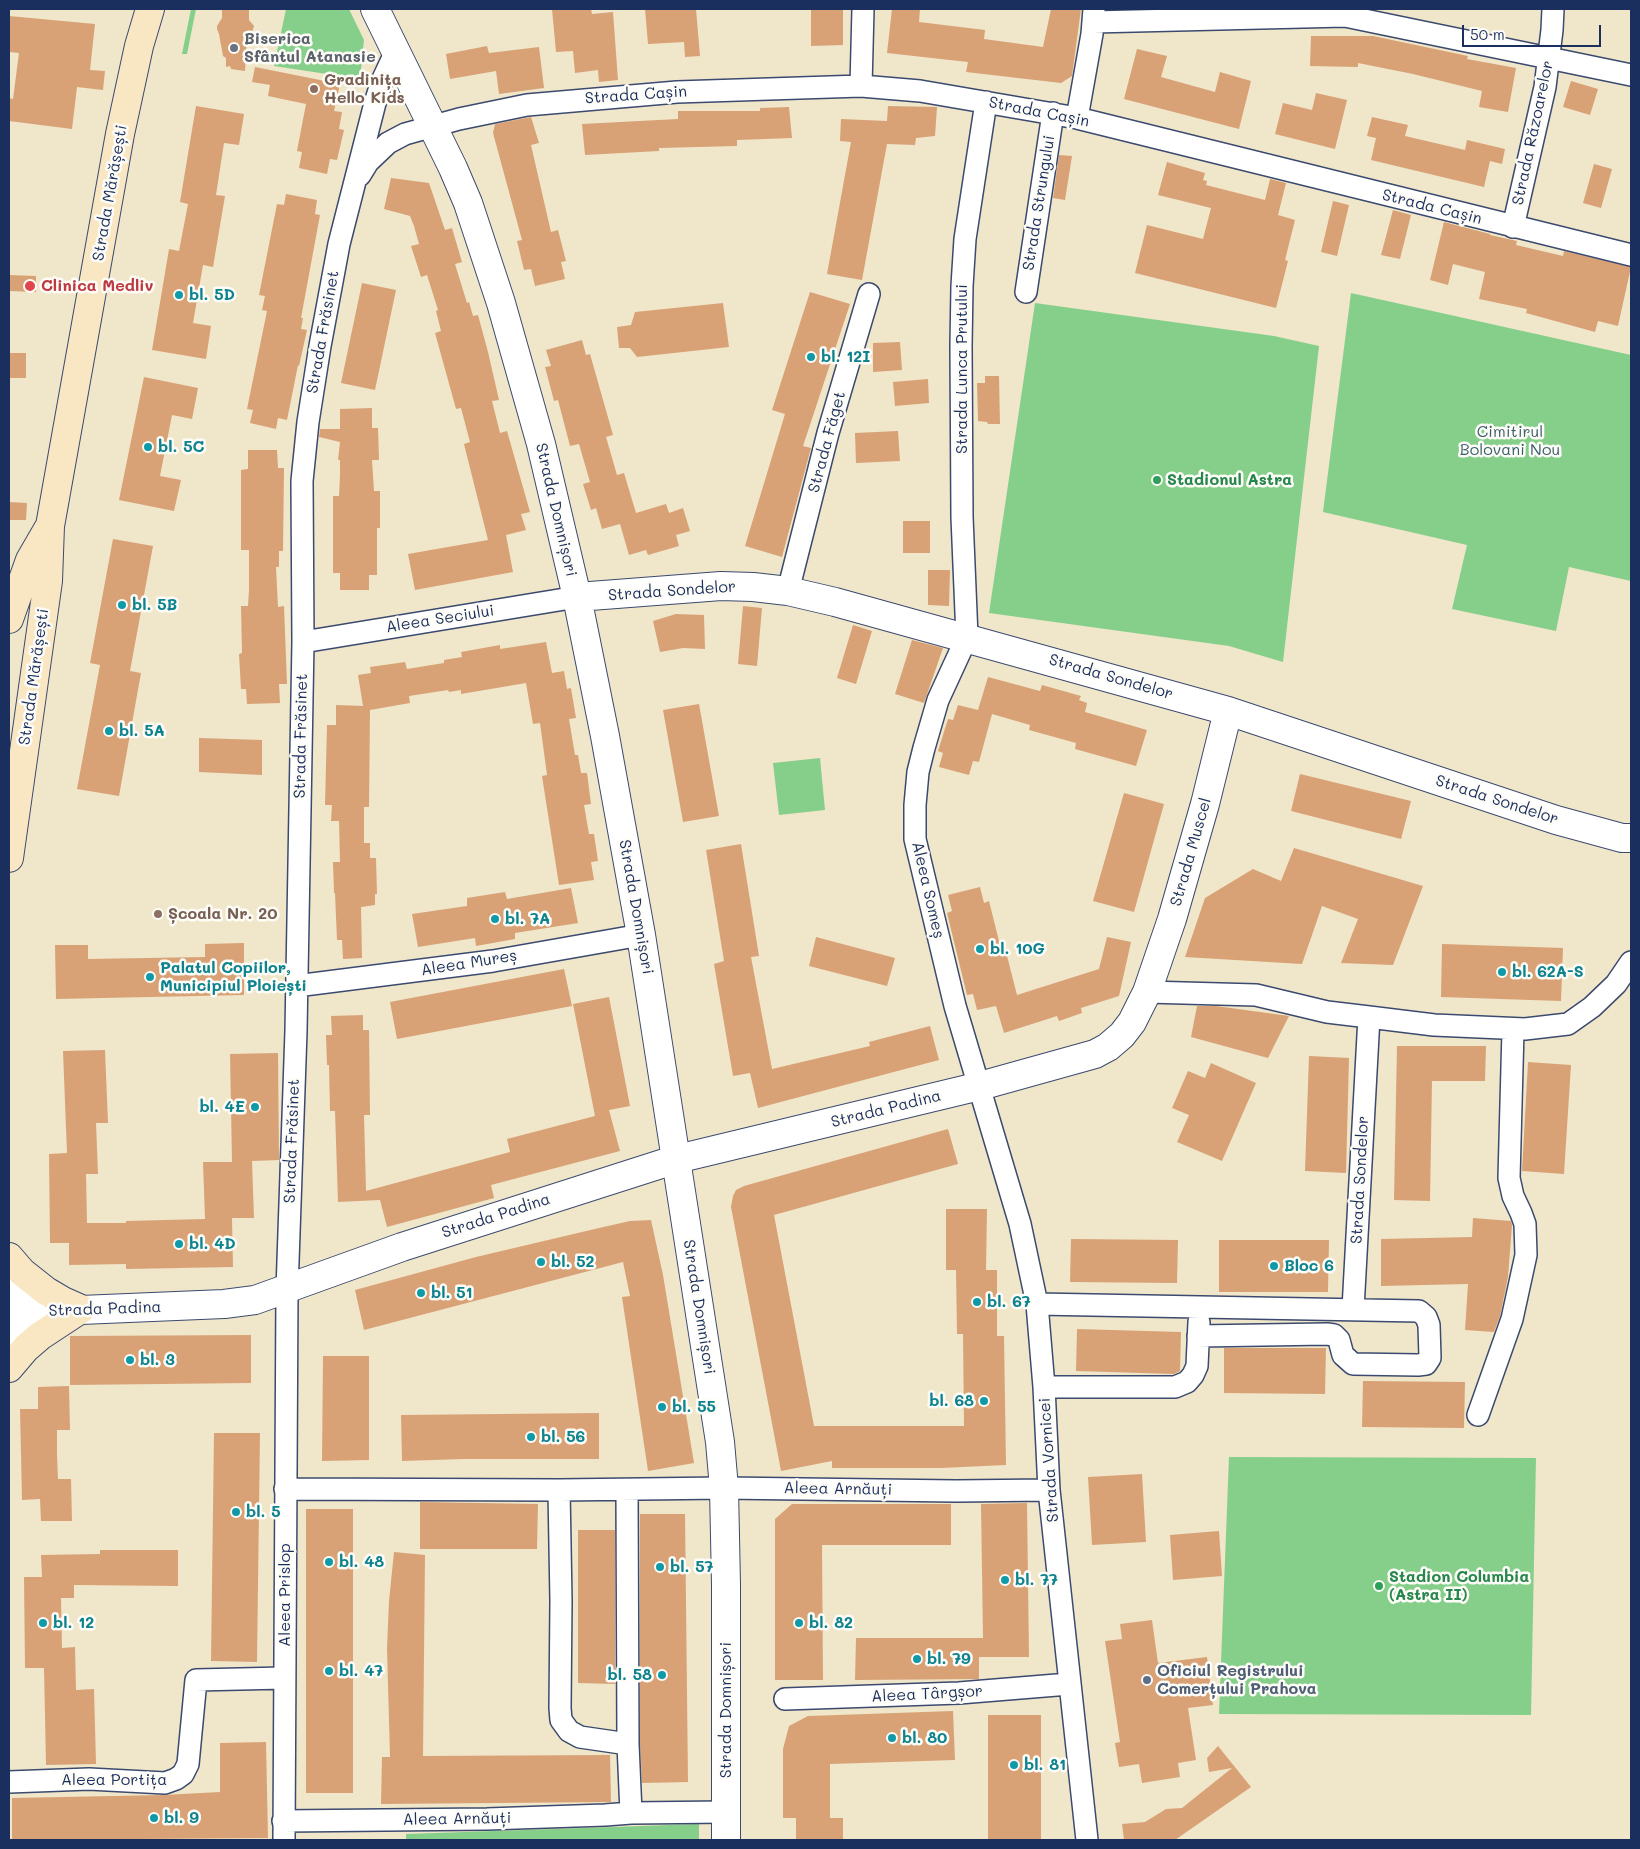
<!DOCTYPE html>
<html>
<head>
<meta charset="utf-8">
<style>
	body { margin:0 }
	#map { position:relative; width:1640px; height:1849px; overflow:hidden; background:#f0e6ca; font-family:Mali,sans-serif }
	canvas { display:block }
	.frame { position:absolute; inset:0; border:10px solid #1b2f5e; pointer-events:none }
	.scale { position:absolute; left:1462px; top:25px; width:139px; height:22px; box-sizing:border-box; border:2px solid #1b2f5e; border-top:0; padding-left:6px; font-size:15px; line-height:18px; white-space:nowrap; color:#1b2f5e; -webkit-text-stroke:4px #fdfcf7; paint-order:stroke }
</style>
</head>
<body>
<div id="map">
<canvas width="1640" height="1849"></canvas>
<div class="frame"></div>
<div class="scale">50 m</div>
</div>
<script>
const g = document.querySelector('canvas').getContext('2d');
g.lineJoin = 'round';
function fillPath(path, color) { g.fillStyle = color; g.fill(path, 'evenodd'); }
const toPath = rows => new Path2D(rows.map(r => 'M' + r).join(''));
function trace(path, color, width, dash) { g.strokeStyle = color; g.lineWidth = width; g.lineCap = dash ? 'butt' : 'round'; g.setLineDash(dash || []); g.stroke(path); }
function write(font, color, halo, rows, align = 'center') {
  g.font = font + ' Mali,sans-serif'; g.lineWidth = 5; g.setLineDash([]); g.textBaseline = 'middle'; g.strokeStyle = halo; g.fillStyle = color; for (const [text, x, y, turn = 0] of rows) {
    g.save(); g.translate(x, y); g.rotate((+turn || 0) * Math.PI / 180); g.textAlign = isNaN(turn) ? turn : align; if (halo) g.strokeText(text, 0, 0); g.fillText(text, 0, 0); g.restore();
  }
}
fillPath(toPath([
	[191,9,196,9,187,54,182,54],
	[286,9,349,9,364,40,360,79,274,66],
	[1351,293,1631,355,1631,581,1569,567,1556,631,1452,609,1467,545,1323,512],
	[1035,303,1274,336,1319,346,1283,662,1229,646,989,613],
	[820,758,825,810,779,815,773,763],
	[1229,1457,1536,1458,1531,1715,1219,1714],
	[699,1824,699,1840,406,1840,406,1834]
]), '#86cf8b');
fillPath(toPath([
	[222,9,249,9,249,20,254,26,251,35,247,39,245,71,231,69,230,66,226,67,226,58,223,56,219,34,217,29,217,26,222,18],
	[552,9,591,9,592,14,613,12,618,80,599,82,598,70,575,73,573,51,556,52],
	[645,9,696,9,700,56,685,57,684,42,648,44],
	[811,9,843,9,843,45,811,46],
	[892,9,920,9,919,22,985,30,984,39,1043,47,1051,9,1081,9,1072,76,1061,83,966,72,968,62,887,53],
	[9,16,95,24,90,70,105,71,103,90,77,87,72,129,9,121,9,98,13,99,19,53,9,52],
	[1311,36,1373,36,1468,56,1467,59,1516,68,1508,112,1479,107,1482,91,1413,74,1358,63,1358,67,1310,66],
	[487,46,489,53,539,47,544,88,499,94,496,71,450,79,446,54],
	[1137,49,1167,56,1161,77,1215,92,1220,72,1251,81,1239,129,1124,99],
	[255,67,340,84,334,111,342,112,339,129,344,130,337,160,330,159,327,174,299,168,302,152,297,151,306,104,268,96,270,85,252,82],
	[1571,81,1598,89,1590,115,1563,107],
	[1316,93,1347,100,1335,149,1275,134,1283,103,1312,110],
	[196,106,244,114,239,145,224,143,216,195,225,196,213,267,203,265,193,323,211,326,206,359,152,350,169,249,179,251,188,204,180,202],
	[888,106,937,107,935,136,916,138,915,145,887,144,862,280,827,274,851,142,840,141,841,119,887,121],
	[789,107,792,138,737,140,737,146,659,148,659,151,585,155,582,124,678,119,678,111,760,111,760,108],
	[531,117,539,143,531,145,551,232,558,230,566,261,561,262,565,279,535,286,531,269,524,270,517,241,522,240,493,133,495,124],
	[1372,117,1408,125,1405,136,1465,150,1467,140,1505,149,1502,164,1490,161,1484,187,1371,160,1376,138,1367,136],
	[1059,155,1072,156,1065,200,1053,198],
	[1167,162,1205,173,1203,180,1207,181,1206,185,1265,200,1270,179,1286,183,1278,215,1295,220,1285,260,1288,261,1276,308,1135,273,1147,225,1203,239,1211,208,1158,195],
	[1594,164,1612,169,1601,208,1583,203],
	[391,178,429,183,445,230,452,228,462,262,455,264,467,303,469,302,473,316,478,315,488,352,499,400,492,401,500,433,507,431,530,512,521,514,526,530,506,535,513,572,415,590,408,554,488,540,464,444,470,442,461,408,456,409,435,333,441,331,436,311,438,310,427,275,421,277,411,246,419,244,414,226,410,216,384,209],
	[286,194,317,200,315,214,320,215,301,318,303,318,301,329,307,330,299,366,298,365,287,420,278,418,276,429,250,423,253,410,247,409,267,311,262,310,265,296,259,295,277,204,284,205],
	[1333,201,1349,205,1337,256,1321,252],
	[1393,210,1411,215,1400,259,1381,255],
	[1444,222,1490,234,1490,235,1517,241,1516,245,1563,256,1564,251,1631,267,1618,326,1598,321,1595,332,1526,313,1527,309,1479,299,1485,272,1453,264,1448,285,1430,280],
	[9,275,36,276,36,292,9,291],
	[362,283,396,290,375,390,341,383],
	[810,292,850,304,803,446,811,448,782,557,745,546,785,414,772,410],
	[723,303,729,347,637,357,630,348,619,348,617,327,631,325,635,312],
	[582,340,586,355,590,354,613,435,606,437,617,475,624,473,636,513,666,504,669,513,683,508,690,531,676,535,679,546,648,555,646,550,629,555,620,524,602,529,596,508,591,510,583,484,590,482,579,444,570,446,558,400,554,401,545,367,551,366,546,350],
	[900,342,902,370,873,372,873,343],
	[9,353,26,353,26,378,9,378],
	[985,376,999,376,1000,424,988,424,987,422,978,421,977,383,985,383],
	[144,377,198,388,192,419,172,415,160,476,181,480,174,511,119,500],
	[928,379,929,403,895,406,893,382],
	[372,408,372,428,378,428,379,460,372,460,374,491,380,491,380,528,377,528,377,575,369,575,369,590,340,590,340,573,333,573,333,496,339,496,340,476,340,460,338,460,340,442,319,437,320,429,340,429,340,409],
	[898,431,900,461,856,463,855,433],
	[248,450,277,450,278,468,284,468,283,551,279,551,279,567,276,567,278,607,284,606,287,684,279,684,280,703,247,704,246,689,241,689,239,654,242,653,241,606,248,606,249,590,249,550,241,550,241,470,248,469],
	[9,502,27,503,26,520,9,520],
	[903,521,930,521,930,553,903,553],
	[113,539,153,546,130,671,141,673,119,796,77,789,100,665,90,663],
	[928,570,950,570,949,606,928,605],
	[743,606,762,608,757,666,738,664],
	[676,614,704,615,705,649,683,648,660,652,653,621],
	[853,625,872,631,856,684,837,678],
	[912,640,943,648,924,703,895,694],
	[546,642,552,673,564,671,567,689,571,688,576,718,569,719,575,755,578,755,581,773,587,773,591,804,584,805,589,834,594,834,598,861,591,862,594,880,559,885,542,776,547,775,540,723,533,724,526,683,461,694,461,690,449,692,448,690,409,696,410,703,370,710,369,807,364,807,364,843,370,843,370,858,376,858,377,894,375,894,375,905,361,907,362,958,343,959,342,940,337,940,335,893,334,893,333,862,340,862,339,821,331,821,332,805,325,805,327,725,336,725,336,705,363,706,358,675,371,673,370,667,405,662,407,669,444,663,444,660,462,657,461,652,500,645,500,649],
	[988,677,1040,691,1042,685,1081,696,1079,700,1087,703,1085,712,1147,730,1136,766,1075,749,1076,743,1029,730,1030,725,992,714,979,762,973,761,969,775,939,767,943,753,938,751,948,719,953,720,958,705,978,710],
	[699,704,719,816,683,822,663,710],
	[199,738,262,740,262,775,199,772],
	[1300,774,1411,801,1401,839,1291,811],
	[1124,793,1164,804,1134,912,1093,901],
	[741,844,759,956,751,957,772,1069,870,1046,869,1042,930,1026,939,1060,758,1108,750,1073,733,1076,714,964,724,961,706,850],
	[1294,848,1423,886,1393,965,1341,963,1358,919,1322,906,1302,964,1185,957,1205,898,1253,869,1281,881],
	[980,887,984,903,989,901,1001,949,1005,948,1017,995,1099,969,1107,937,1131,942,1119,996,1081,1008,1082,1013,1059,1021,1057,1016,1004,1033,996,1006,977,1010,973,994,967,995,947,913,952,911,948,895],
	[571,888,578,923,515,933,515,939,476,946,475,938,418,947,412,914,467,906,467,898,505,892,507,899],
	[816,937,895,958,887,986,809,966],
	[244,943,244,995,56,999,55,945,88,945,88,959,205,957,205,944],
	[1442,944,1563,948,1561,1001,1441,997],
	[564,969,572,1006,397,1039,390,1002],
	[609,997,630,1106,609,1110,620,1151,491,1185,494,1198,387,1227,380,1200,338,1202,335,1111,330,1111,329,1065,327,1065,326,1035,332,1035,331,1016,363,1015,363,1030,369,1030,370,1115,364,1115,366,1191,510,1152,507,1139,595,1116,573,1004],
	[1197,1006,1216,1006,1289,1016,1268,1058,1191,1037],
	[1397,1046,1486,1046,1485,1081,1432,1081,1430,1201,1394,1200],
	[105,1050,108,1123,96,1123,98,1174,86,1174,87,1223,126,1223,126,1221,205,1219,203,1162,232,1162,230,1054,278,1053,279,1160,252,1161,254,1218,232,1218,233,1267,126,1269,126,1264,69,1265,69,1243,50,1243,49,1154,67,1153,63,1051],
	[1309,1056,1349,1058,1346,1173,1305,1171],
	[1528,1062,1571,1065,1564,1174,1522,1171],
	[1211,1063,1256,1083,1222,1161,1177,1142,1189,1115,1172,1108,1188,1071,1205,1078],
	[948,1129,958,1164,774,1215,814,1426,964,1426,963,1334,957,1334,956,1270,946,1270,946,1209,987,1209,986,1270,997,1270,997,1336,1004,1336,1006,1465,941,1468,832,1468,832,1461,781,1471,731,1207,733,1196,736,1190,744,1186],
	[1473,1218,1511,1221,1512,1225,1508,1277,1500,1316,1494,1332,1465,1330,1468,1284,1381,1286,1381,1239,1472,1237],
	[651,1220,663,1275,694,1463,648,1471,622,1297,630,1296,623,1262,364,1330,355,1290,476,1257,599,1228,630,1221],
	[1071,1239,1178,1240,1177,1283,1070,1282],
	[1219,1240,1329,1240,1328,1292,1219,1292],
	[1077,1329,1181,1332,1180,1371,1174,1374,1076,1371],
	[251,1335,251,1383,70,1385,70,1336],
	[1224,1348,1326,1348,1325,1394,1224,1393],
	[323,1356,369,1356,369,1460,322,1461],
	[1363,1381,1465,1382,1464,1428,1362,1427],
	[69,1386,70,1430,57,1430,57,1455,58,1479,71,1479,72,1521,41,1521,40,1499,22,1500,20,1409,38,1409,38,1387],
	[599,1413,599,1459,463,1459,402,1461,401,1415],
	[214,1433,260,1433,257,1662,211,1661],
	[1142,1474,1146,1542,1092,1545,1088,1477],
	[420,1502,538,1504,537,1549,420,1549],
	[1027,1503,1029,1657,979,1657,979,1679,855,1680,856,1638,983,1638,981,1504],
	[792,1504,951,1504,951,1545,822,1545,823,1680,775,1680,775,1519],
	[306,1509,353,1509,353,1793,306,1793],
	[640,1514,685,1514,688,1782,642,1783,640,1744],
	[578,1530,615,1530,615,1684,578,1683],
	[1219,1531,1222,1576,1173,1580,1170,1535],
	[100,1550,178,1550,178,1586,74,1585,74,1598,61,1598,62,1648,75,1647,76,1690,94,1689,96,1764,46,1765,44,1668,25,1668,24,1577,42,1577,41,1555,100,1554],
	[394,1552,425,1555,423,1756,610,1755,611,1802,381,1804,382,1757,390,1757,387,1648,389,1601],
	[1152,1620,1158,1663,1207,1657,1213,1705,1188,1708,1196,1760,1178,1763,1180,1777,1142,1783,1139,1764,1119,1767,1115,1743,1120,1742,1105,1641,1122,1639,1120,1624],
	[953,1711,955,1760,830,1764,830,1818,843,1818,843,1840,796,1840,796,1818,783,1818,783,1749,789,1726,808,1716],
	[988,1715,1041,1715,1041,1840,988,1840],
	[266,1742,268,1838,12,1840,12,1798,164,1795,220,1792,220,1743],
	[1218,1746,1251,1787,1175,1840,1124,1840,1122,1824,1145,1822,1166,1809,1182,1808,1232,1768,1209,1772,1207,1758]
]), '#d8a276');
const pedestrian = toPath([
	[11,1277,21,1289,31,1302,11,1302,11,1277],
	[11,1329,31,1329,10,1352,11,1340,11,1329]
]);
const minor = toPath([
	[1093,22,1345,16,1631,75],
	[861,86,863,9],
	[986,102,965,239,962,286,961,346,962,517,967,637,938,700,924,748,918,772,915,805,915,839,955,1006,1020,1224,1037,1304,1044,1387,1049,1490,1087,1840],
	[1077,118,1092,34,1094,9],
	[360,175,368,162,388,143,405,134,459,119,527,105,677,92,861,86,920,91,1077,118,1631,255],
	[1513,227,1545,87,1552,30,1553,9],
	[1026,292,1053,113],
	[788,591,828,433,869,294],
	[303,642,577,597],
	[296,986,493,961,641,935],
	[1147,992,1256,995,1327,1012,1369,1017,1434,1025,1525,1029,1568,1024,1592,1007,1616,984,1631,962],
	[1037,1304,1419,1311,1426,1317,1429,1325,1430,1358,1426,1364,1418,1365,1353,1364,1343,1355,1339,1340,1334,1335,1327,1334,1198,1336],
	[1353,1309,1369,1017],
	[1044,1387,1175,1387,1187,1382,1193,1375,1197,1366,1199,1322],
	[1478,1415,1512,1319,1526,1255,1525,1224,1521,1213,1513,1196,1509,1178,1513,1030],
	[285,1489,559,1490,724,1488,956,1491,1049,1490],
	[559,1490,561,1601,560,1708,561,1720,569,1731,580,1737,628,1744],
	[627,1490,628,1744,631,1813],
	[785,1699,959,1693,1069,1684],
	[9,1782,89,1779,165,1783,176,1779,183,1774,188,1764,196,1680,284,1678],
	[283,1821,487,1819,605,1815,631,1813,726,1812],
	[284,1840,287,1290,296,1031,303,642,302,481,308,422,320,346,339,244,375,103,382,81,396,51]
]);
const tertiary = toPath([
	[375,9,453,168,468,203,501,303,541,444,577,597,605,736,641,935,720,1442,724,1488,726,1585,726,1840],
	[577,597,721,586,753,587,788,591,835,602,1228,711,1556,820,1622,838,1631,838],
	[9,1313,224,1304,255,1300,402,1247,677,1159,980,1086,1095,1054,1108,1047,1122,1035,1132,1022,1147,992,1172,919,1205,804,1228,711]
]);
const secondary = toPath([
	[9,619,30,560,48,529],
	[9,858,48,581,50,526,120,134,139,46,150,9],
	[9,1257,22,1272,46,1291,63,1301,81,1309],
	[9,1368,26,1348,40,1336,81,1309]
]);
trace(pedestrian, '#3b4a6e', 19);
trace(minor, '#3b4a6e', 24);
trace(tertiary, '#3b4a6e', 30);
trace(secondary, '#3b4a6e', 30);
trace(pedestrian, '#fff', 16);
trace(minor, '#fff', 21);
trace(tertiary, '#fff', 28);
trace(secondary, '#f9e7c3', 28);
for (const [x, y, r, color] of [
	[234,48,5,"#6b7280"],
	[314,89,5,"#8d6e63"],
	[30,286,6,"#e0444e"],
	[179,295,5,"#0f9aa8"],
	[811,357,5,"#0f9aa8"],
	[148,447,5,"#0f9aa8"],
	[1157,480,5,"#2e9e5b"],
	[122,605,5,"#0f9aa8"],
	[109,731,5,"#0f9aa8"],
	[158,914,5,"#8d6e63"],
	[495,919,5,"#0f9aa8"],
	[980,949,5,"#0f9aa8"],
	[1502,972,5,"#0f9aa8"],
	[150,977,5,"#0f9aa8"],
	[255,1107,5,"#0f9aa8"],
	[179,1244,5,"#0f9aa8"],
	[541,1262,5,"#0f9aa8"],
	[1274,1266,5,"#0f9aa8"],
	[421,1293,5,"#0f9aa8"],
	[977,1302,5,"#0f9aa8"],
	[130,1360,5,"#0f9aa8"],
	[984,1401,5,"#0f9aa8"],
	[662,1407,5,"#0f9aa8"],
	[531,1437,5,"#0f9aa8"],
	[236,1512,5,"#0f9aa8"],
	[329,1562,5,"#0f9aa8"],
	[660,1567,5,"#0f9aa8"],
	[1005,1580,5,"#0f9aa8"],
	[1379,1586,5,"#2e9e5b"],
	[43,1623,5,"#0f9aa8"],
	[799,1623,5,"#0f9aa8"],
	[917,1659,5,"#0f9aa8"],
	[329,1671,5,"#0f9aa8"],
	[662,1675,5,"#0f9aa8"],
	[1147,1680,5,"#5c6f8a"],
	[892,1738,5,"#0f9aa8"],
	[1014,1765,5,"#0f9aa8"],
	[154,1818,5,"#0f9aa8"]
]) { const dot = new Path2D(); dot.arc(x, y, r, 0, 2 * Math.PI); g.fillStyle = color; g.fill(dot); trace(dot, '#fdfcf7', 2); }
write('bold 16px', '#5b616d', '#fdfcf7', [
	["Biserica",244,39],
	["Sfântul Atanasie",244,57]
], 'left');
write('bold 16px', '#785e54', '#fdfcf7', [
	["Gradinița",324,80],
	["Hello Kids",324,98],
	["Școala Nr. 20",168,914]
], 'left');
write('16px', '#1b2f5e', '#fdfcf7', [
	["Strada Cașin",636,95,-4],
	["Strada Cașin",1039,112,11],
	["Strada Răzoarelor",1533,133,-78],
	["Strada Mărășești",110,193,-80],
	["Strada Strungului",1039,203,-81],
	["Strada Cașin",1432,207,14],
	["Strada Frăsinet",323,332,-80],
	["Strada Lunca Prutului",962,369,-90],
	["Strada Făget",827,442,-75],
	["Strada Domnișori",556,510,77],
	["Strada Sondelor",672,591,-4],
	["Aleea Seciului",440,619,-9],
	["Strada Mărășești",34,677,-82],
	["Strada Sondelor",1111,677,16],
	["Strada Frăsinet",301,736,-89],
	["Strada Sondelor",1497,800,18],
	["Strada Muscel",1191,852,-74],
	["Aleea Someș",928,890,77],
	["Strada Domnișori",636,907,80],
	["Aleea Mureș",469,963,-9],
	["Strada Padina",886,1109,-14],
	["Strada Frăsinet",292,1141,-88],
	["Strada Sondelor",1360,1180,-87],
	["Strada Padina",496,1216,-18],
	["Strada Domnișori",699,1307,81],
	["Strada Padina",105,1309,-2],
	["Strada Vornicei",1049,1460,-94],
	["Aleea Arnăuți",838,1489,1],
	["Aleea Prislop",285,1595,-90],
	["Aleea Târgșor",927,1694,-3],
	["Strada Domnișori",726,1710,-90],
	["Aleea Portița",114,1780],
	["Aleea Arnăuți",457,1819,-1]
]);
write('bold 16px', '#be3a42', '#fdfcf7', [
	["Clinica Medliv",41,286]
], 'left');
write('bold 16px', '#0d838f', '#fdfcf7', [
	["bl. 5D",189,295],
	["bl. 12I",821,357],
	["bl. 5C",158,447],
	["bl. 5B",132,605],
	["bl. 5A",119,731],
	["bl. 7A",505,919],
	["bl. 10G",990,949],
	["Palatul Copiilor,",160,968],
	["Municipiul Ploiești",160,986],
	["bl. 62A-S",1512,972],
	["bl. 4E",245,1107,"right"],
	["bl. 4D",189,1244],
	["bl. 52",551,1262],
	["Bloc 6",1284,1266],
	["bl. 51",431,1293],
	["bl. 67",987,1302],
	["bl. 3",140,1360],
	["bl. 68",974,1401,"right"],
	["bl. 55",672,1407],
	["bl. 56",541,1437],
	["bl. 5",246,1512],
	["bl. 48",339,1562],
	["bl. 57",670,1567],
	["bl. 77",1015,1580],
	["bl. 12",53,1623],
	["bl. 82",809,1623],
	["bl. 79",927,1659],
	["bl. 47",339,1671],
	["bl. 58",652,1675,"right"],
	["bl. 80",902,1738],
	["bl. 81",1024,1765],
	["bl. 9",164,1818]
], 'left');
write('16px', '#3b5f6c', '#fdfcf7', [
	["Cimitirul",1510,432],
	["Bolovani Nou",1510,450]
]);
write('bold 16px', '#27864d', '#fdfcf7', [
	["Stadionul Astra",1167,480],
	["Stadion Columbia",1389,1577],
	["(Astra II)",1389,1595]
], 'left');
write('bold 16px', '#4e5e75', '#fdfcf7', [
	["Oficiul Registrului",1157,1671],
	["Comerțului Prahova",1157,1689]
], 'left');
</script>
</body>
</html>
